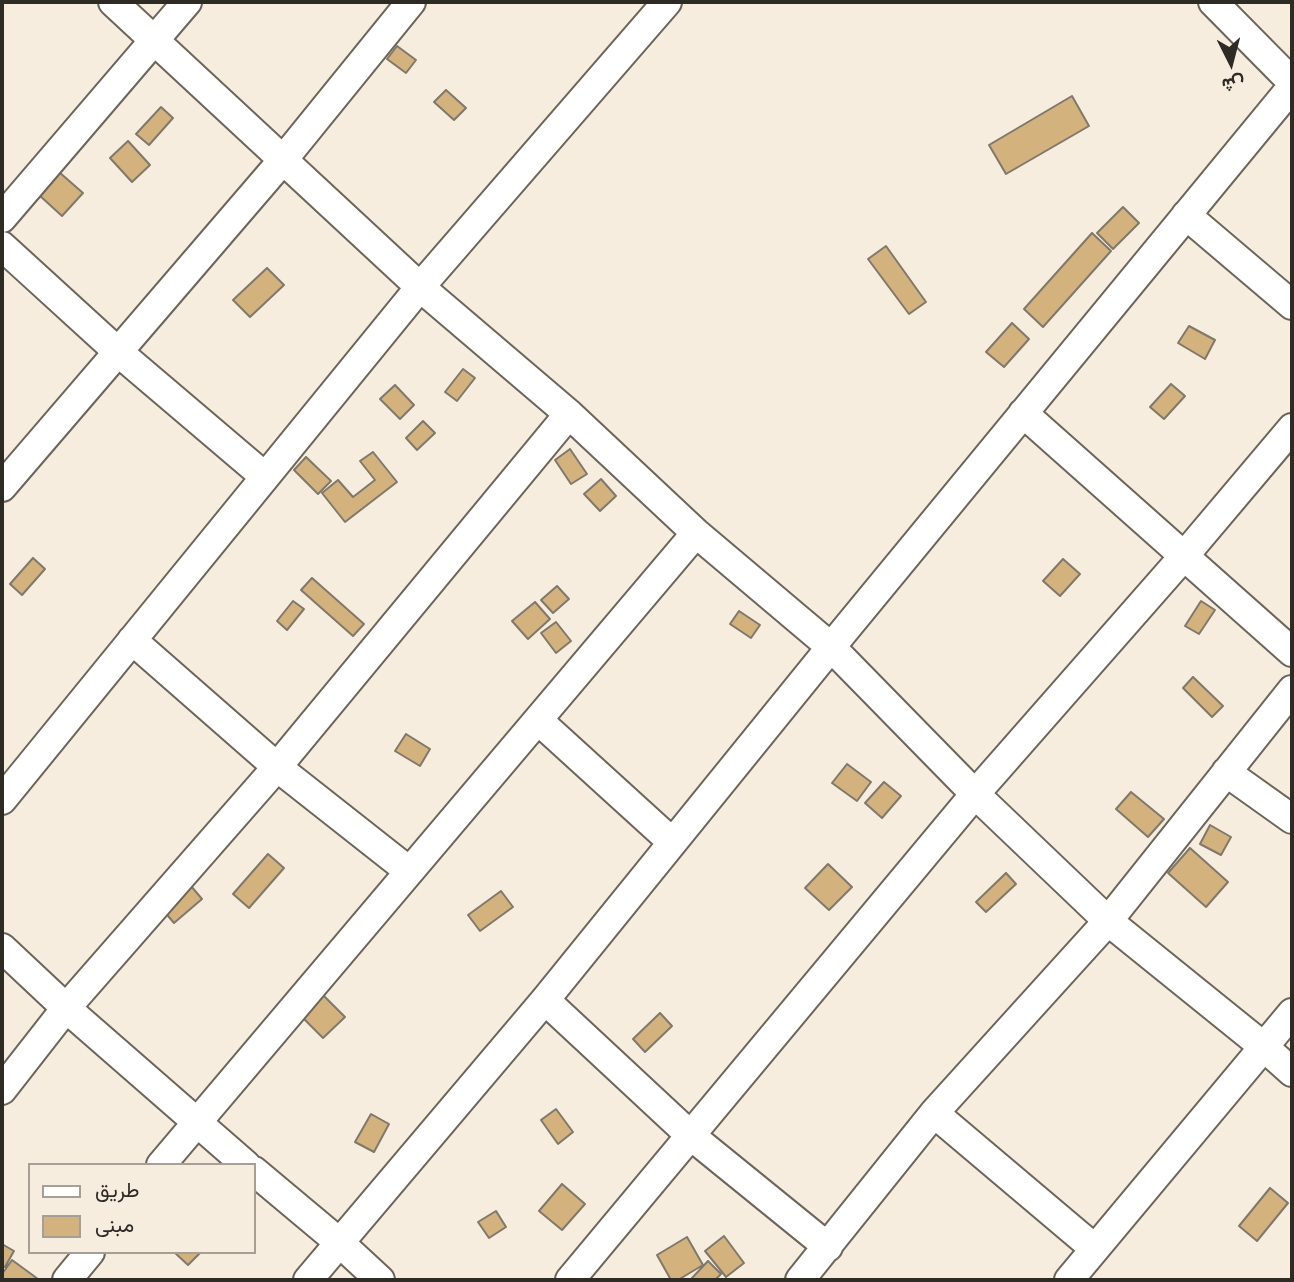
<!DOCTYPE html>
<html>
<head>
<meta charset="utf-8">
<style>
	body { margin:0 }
	#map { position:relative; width:1294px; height:1282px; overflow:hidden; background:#f6eddf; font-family:"Libre Baskerville",Vazirmatn,serif }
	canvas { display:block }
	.frame { position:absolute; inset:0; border:4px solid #2e2b25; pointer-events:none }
	.legend { position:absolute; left:28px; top:1163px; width:228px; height:91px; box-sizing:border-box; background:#f6eddf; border:2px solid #a69f95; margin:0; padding:9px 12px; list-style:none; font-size:21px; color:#2e2b25 }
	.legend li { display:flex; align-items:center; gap:14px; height:35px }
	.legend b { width:35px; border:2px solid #a69f95 }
	.north { position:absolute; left:1196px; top:28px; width:70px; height:70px; -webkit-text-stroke:5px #f6eddf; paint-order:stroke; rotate:174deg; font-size:19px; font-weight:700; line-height:28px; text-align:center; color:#2e2b25 }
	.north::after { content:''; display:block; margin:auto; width:24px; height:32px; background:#2e2b25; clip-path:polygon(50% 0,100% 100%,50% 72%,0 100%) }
</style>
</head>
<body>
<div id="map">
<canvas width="1294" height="1282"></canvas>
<div class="frame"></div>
<ul class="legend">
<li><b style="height:9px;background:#fff"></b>طريق</li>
<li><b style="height:19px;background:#d3b27e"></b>مبنى</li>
</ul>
<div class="north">ش</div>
</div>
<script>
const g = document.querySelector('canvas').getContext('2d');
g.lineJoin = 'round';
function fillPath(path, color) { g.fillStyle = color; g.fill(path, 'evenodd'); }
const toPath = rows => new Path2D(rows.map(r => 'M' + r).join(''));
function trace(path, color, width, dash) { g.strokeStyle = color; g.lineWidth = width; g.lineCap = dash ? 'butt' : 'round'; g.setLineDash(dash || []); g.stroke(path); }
const building = toPath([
	[397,46,416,60,406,73,387,59,397,46],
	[446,90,466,108,454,120,434,102,446,90],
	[1072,96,1089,126,1006,174,989,145,1072,96],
	[161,107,173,118,149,145,136,134,161,107],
	[128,141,150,165,132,182,110,158,128,141],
	[59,172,83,193,62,216,39,195,59,172],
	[1123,207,1139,223,1113,249,1097,233,1123,207],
	[1092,233,1111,251,1043,327,1024,309,1092,233],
	[886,246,926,302,909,314,868,259,886,246],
	[267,268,284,285,250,317,233,300,267,268],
	[1012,323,1029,339,1004,367,986,352,1012,323],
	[1189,326,1215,340,1205,359,1178,343,1189,326],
	[463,369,475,378,457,401,445,392,463,369],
	[1171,384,1185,396,1164,419,1150,407,1171,384],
	[395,385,414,405,400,419,380,399,395,385],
	[423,421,435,433,417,450,406,438,423,421],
	[570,449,587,474,571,484,555,460,570,449],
	[373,452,397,482,345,522,322,493,338,480,353,497,375,480,360,461,373,452],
	[306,457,331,481,318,494,294,470,306,457],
	[601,479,616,496,600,511,584,494,601,479],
	[33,558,45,569,22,595,10,584,33,558],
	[1063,559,1080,574,1060,596,1043,581,1063,559],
	[312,578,364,624,353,636,301,590,312,578],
	[557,586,569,599,553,613,541,600,557,586],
	[293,601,304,609,287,630,277,621,293,601],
	[1201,601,1215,610,1199,634,1185,626,1201,601],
	[535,602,550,619,528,639,512,621,535,602],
	[739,611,760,625,751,638,730,624,739,611],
	[556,622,571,641,556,653,541,633,556,622],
	[1193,677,1223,706,1212,717,1183,688,1193,677],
	[406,734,430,749,420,766,395,751,406,734],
	[847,764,871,782,857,801,832,783,847,764],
	[884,782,901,796,882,818,865,803,884,782],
	[1131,792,1164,819,1148,837,1116,809,1131,792],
	[1210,825,1231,837,1221,855,1200,844,1210,825],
	[1190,848,1228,882,1206,907,1168,873,1190,848],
	[268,854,284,868,249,908,233,894,268,854],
	[828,864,852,887,829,910,805,888,828,864],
	[1006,873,1016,884,986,912,976,902,1006,873],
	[191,886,202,899,174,923,163,910,191,886],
	[501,891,513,907,480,931,468,915,501,891],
	[323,995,345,1017,323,1038,301,1016,323,995],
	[660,1013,672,1026,645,1052,633,1039,660,1013],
	[556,1109,573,1132,558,1144,541,1120,556,1109],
	[371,1114,389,1124,374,1152,355,1142,371,1114],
	[562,1184,585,1204,562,1230,539,1211,562,1184],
	[1270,1188,1288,1203,1257,1241,1239,1226,1270,1188],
	[496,1211,506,1227,489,1238,478,1222,496,1211],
	[724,1236,744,1263,726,1277,705,1251,724,1236],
	[687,1237,703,1265,678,1280,671,1280,657,1255,687,1237],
	[2,1244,14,1251,5,1267,2,1266,2,1244],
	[174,1252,200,1252,200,1253,188,1265,174,1252],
	[12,1260,38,1279,37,1280,2,1280,2,1274,12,1260],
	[708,1261,721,1274,715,1280,695,1280,692,1278,708,1261]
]);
fillPath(building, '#d3b27e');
trace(building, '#80786b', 2);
const minor = toPath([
	[113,2,420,287,569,414,696,533,831,647,975,794,1108,921,1264,1047,1292,1072],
	[1213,2,1292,82],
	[1186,215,1292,305],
	[2,218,187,2],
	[2,246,117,351,264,476],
	[1023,413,1292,652],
	[2,487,282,161,411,2],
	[132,640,277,767,409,871],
	[539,721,672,842],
	[1226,772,1292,819],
	[2,800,420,287,667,2],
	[2,948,66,1008,246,1165],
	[545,1000,690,1135,828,1247],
	[2,1090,66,1008,277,767,569,414],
	[934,1113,1095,1249],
	[161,1165,696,533],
	[254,1171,340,1243,380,1280],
	[67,1280,90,1252],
	[308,1280,545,1000,831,647,1292,87],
	[570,1280,975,794,1184,556,1292,428],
	[800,1280,934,1113,1108,921,1292,690],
	[1069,1280,1292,1013]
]);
trace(minor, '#6d6559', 32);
trace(minor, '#fff', 28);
</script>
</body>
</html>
